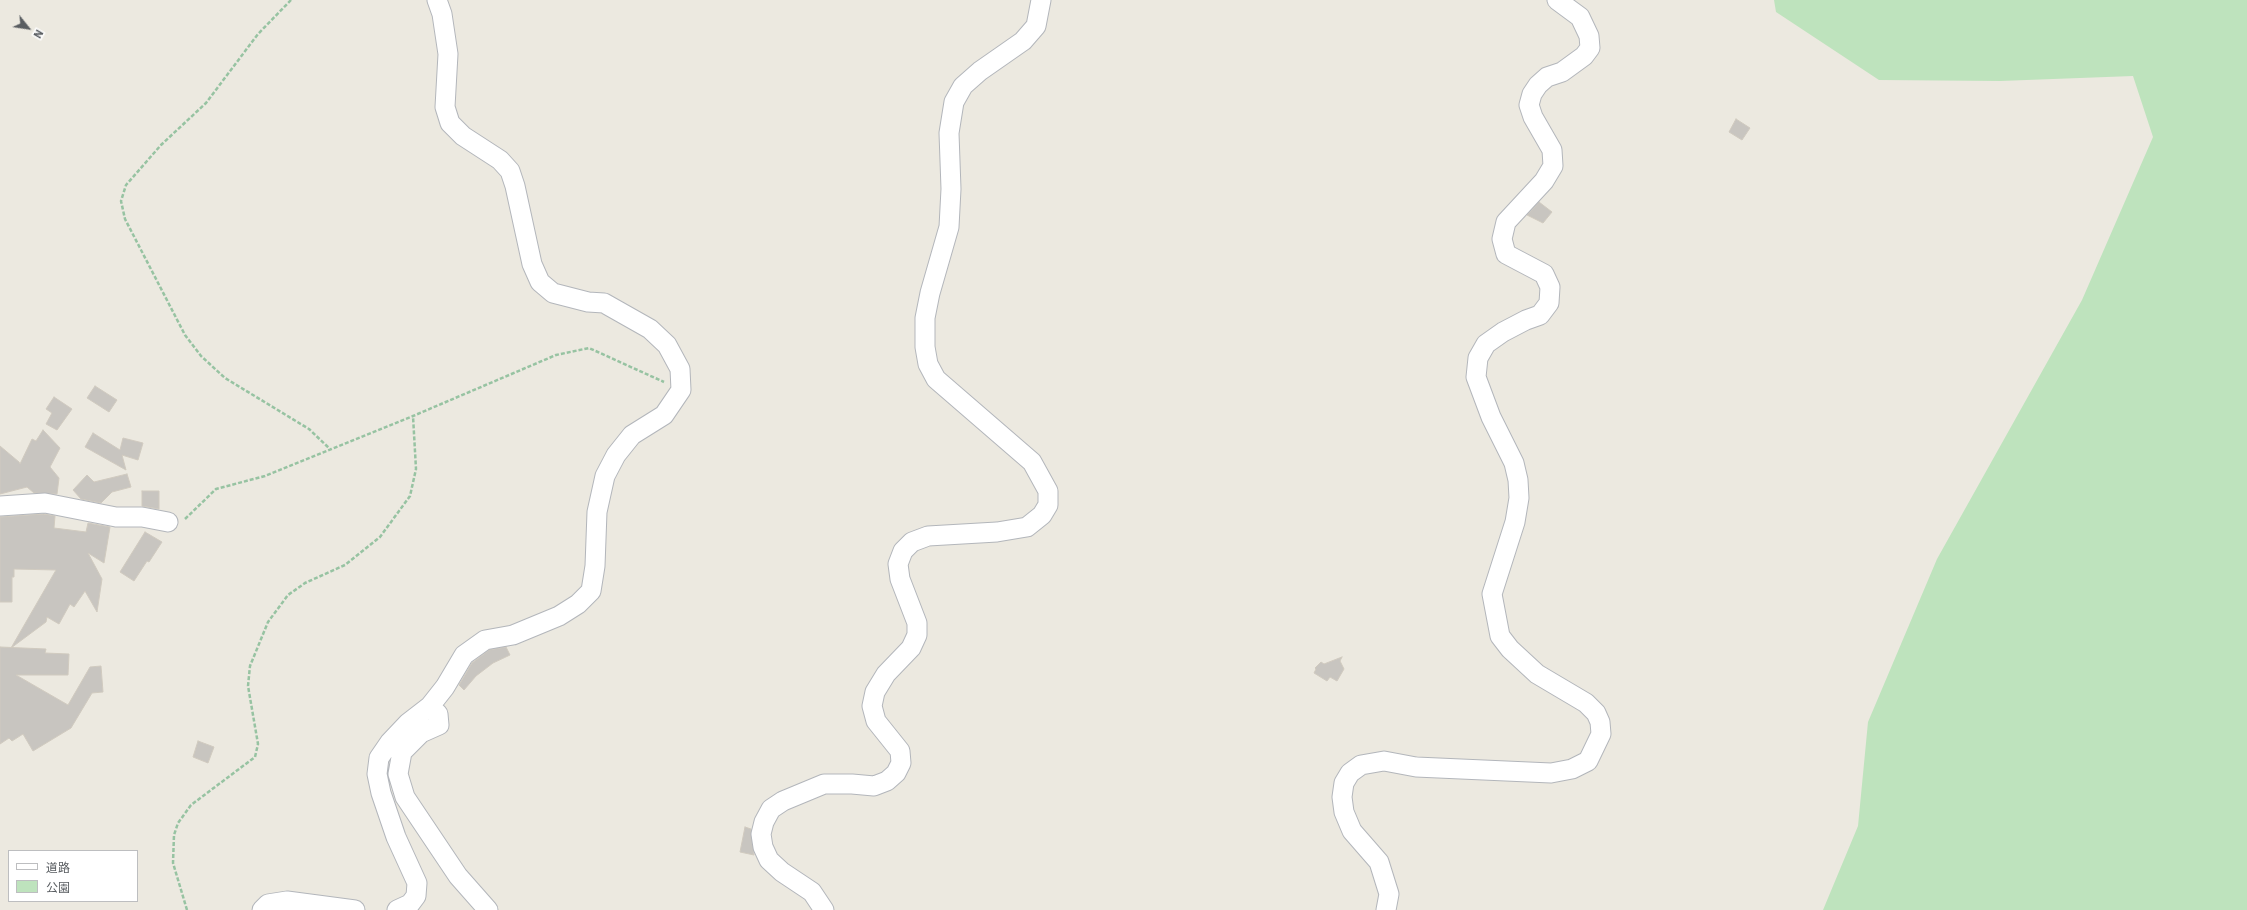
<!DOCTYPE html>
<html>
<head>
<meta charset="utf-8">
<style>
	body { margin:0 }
	#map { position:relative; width:2247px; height:910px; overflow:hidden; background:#ece9e0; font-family:"IBM Plex Sans","Noto Sans JP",sans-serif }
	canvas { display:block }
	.legend { position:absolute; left:8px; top:850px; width:130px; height:52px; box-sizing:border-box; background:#fff; border:1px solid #bdbec0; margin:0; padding:5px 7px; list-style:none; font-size:12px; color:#595d61 }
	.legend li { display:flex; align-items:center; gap:8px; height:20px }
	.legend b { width:20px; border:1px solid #bdbec0 }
	.north { position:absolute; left:8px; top:8px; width:40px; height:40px; -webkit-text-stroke:3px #fff; paint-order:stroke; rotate:120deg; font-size:11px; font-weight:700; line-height:16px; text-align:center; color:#595d61 }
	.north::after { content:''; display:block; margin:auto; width:14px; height:18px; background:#595d61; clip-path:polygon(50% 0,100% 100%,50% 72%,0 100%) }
</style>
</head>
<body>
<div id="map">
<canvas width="2247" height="910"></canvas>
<ul class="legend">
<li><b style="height:5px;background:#fff"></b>道路</li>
<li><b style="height:11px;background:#bee3bd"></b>公園</li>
</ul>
<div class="north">N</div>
</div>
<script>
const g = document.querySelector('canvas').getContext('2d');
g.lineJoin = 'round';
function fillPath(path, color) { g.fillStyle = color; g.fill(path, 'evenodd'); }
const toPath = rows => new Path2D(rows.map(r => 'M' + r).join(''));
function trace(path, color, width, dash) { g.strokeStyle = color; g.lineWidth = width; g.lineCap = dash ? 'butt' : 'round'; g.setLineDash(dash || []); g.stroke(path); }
fillPath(toPath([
	[1774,0,2247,0,2247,910,1823,910,1858,826,1868,722,1937,559,2082,300,2153,137,2133,76,2000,81,1879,80,1776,12]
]), '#bee3bd');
const building = toPath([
	[1736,119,1750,128,1742,140,1729,132,1736,119],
	[1539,202,1552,212,1543,223,1527,215,1539,202],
	[95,386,117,400,109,412,87,398,95,386],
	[54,397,72,409,57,430,46,424,52,413,46,409,54,397],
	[43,430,60,448,50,467,59,478,57,494,34,493,27,487,0,494,0,446,19,462,20,464,32,439,36,441,43,430],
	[93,433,120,450,123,438,143,443,138,460,122,455,126,470,85,447,93,433],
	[127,474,131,487,112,492,101,503,81,499,73,490,87,475,94,482,127,474],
	[142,491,159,491,159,509,142,506,142,491],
	[44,514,55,516,54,528,86,532,88,523,110,527,104,563,88,553,102,579,97,612,85,591,74,607,70,604,59,624,47,617,46,622,11,648,56,570,14,569,14,577,12,577,12,602,0,602,0,517,44,514],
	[145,532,162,542,149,562,147,561,134,581,120,572,145,532],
	[0,647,46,649,45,653,69,654,68,675,16,675,68,705,90,667,101,666,103,692,92,693,71,728,33,751,23,734,12,741,9,738,0,744,0,647],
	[506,647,510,655,493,663,476,676,464,690,459,685,472,663,489,650,506,647],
	[1342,657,1340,661,1344,669,1337,681,1330,677,1327,681,1314,673,1316,669,1315,668,1321,662,1324,664,1342,657],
	[198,741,214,747,208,763,193,757,198,741],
	[745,827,751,829,754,855,740,852,745,827]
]);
fillPath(building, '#c8c5c0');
trace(building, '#d0cabf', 1);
const minor = toPath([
	[0,506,45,503,116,517,142,517,168,522],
	[430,706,438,714,439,725,421,733,402,752,398,774,405,797,458,876,488,910],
	[262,910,268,904,287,901,355,910],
	[397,910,410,904,416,896,417,883,396,837,381,793,377,774,379,758,390,742,408,723,430,706,445,687,464,655,485,640,513,635,559,616,578,604,591,591,595,566,597,512,605,476,616,455,632,435,664,415,681,390,680,369,667,345,650,329,604,303,588,302,553,293,540,282,532,264,515,186,510,171,500,160,463,136,450,123,445,107,448,54,442,14,437,0],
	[824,910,812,892,782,872,769,860,763,847,761,834,764,822,771,809,783,801,824,784,852,784,874,786,887,781,896,773,901,763,900,751,876,721,872,706,875,692,886,674,911,648,917,635,917,623,900,579,898,564,903,551,912,542,928,536,997,532,1027,527,1042,515,1048,505,1048,491,1032,462,936,379,928,364,925,347,925,318,930,293,949,227,951,189,949,133,954,102,963,86,980,71,1023,41,1036,26,1041,0],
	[1386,910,1389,894,1379,862,1352,831,1344,812,1342,797,1344,783,1350,773,1361,765,1384,761,1416,767,1551,773,1572,769,1588,761,1601,734,1600,722,1596,713,1586,703,1537,674,1510,649,1500,636,1492,594,1515,522,1519,498,1518,480,1514,463,1491,417,1476,377,1478,358,1486,344,1503,332,1526,320,1540,315,1549,303,1550,287,1544,274,1506,254,1502,239,1506,222,1544,181,1553,166,1552,150,1533,117,1529,105,1532,94,1538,85,1547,77,1562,72,1584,56,1590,48,1589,36,1580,17,1557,0]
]);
trace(minor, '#b3b6bb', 21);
trace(toPath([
	[291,0,258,34,206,103,161,145,126,185,121,201,125,219,185,335,201,356,225,378,309,429,330,449],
	[185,519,216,489,265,476,413,416,556,355,589,348,664,382],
	[187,910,173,863,174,835,178,823,191,805,255,757,258,744,248,686,250,666,268,622,288,595,305,583,345,565,380,537,410,496,416,469,413,416]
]), '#97c3a2', 2.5, [4, 2]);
trace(minor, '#fff', 19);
</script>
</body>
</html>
